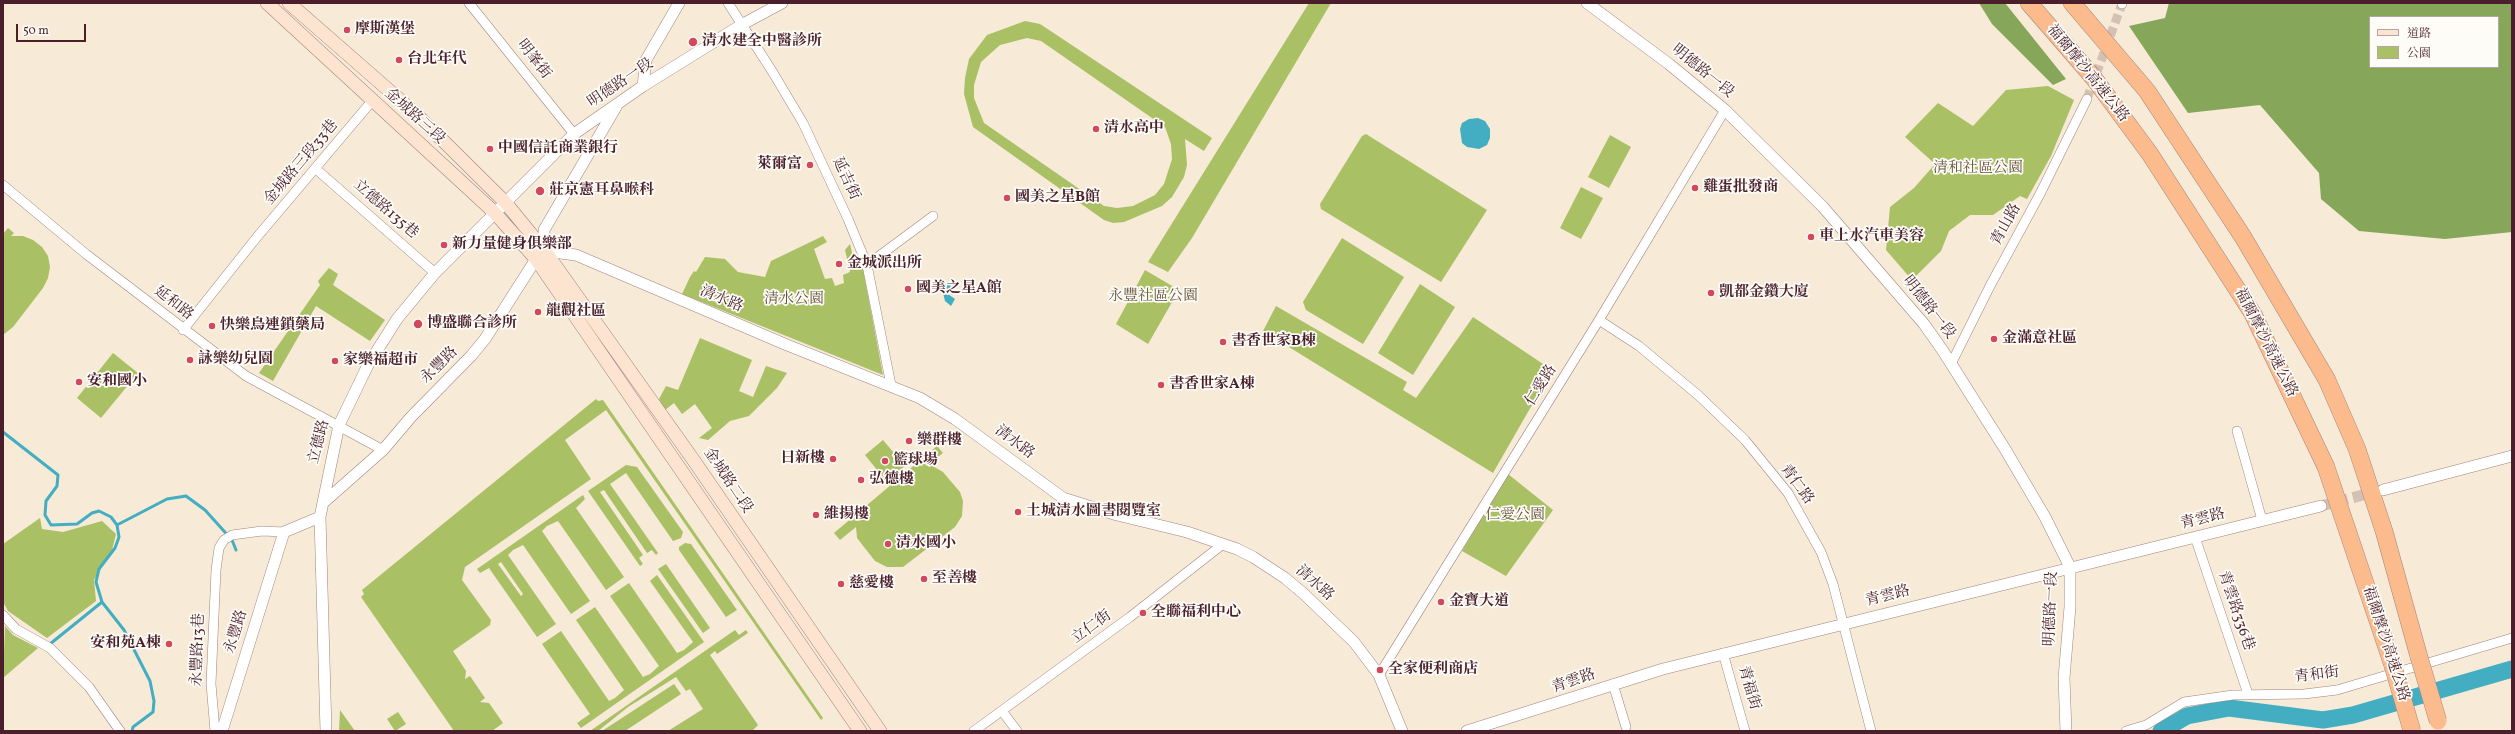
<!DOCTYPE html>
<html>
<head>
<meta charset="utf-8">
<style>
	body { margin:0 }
	#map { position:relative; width:2515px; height:734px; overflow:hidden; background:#f7ead6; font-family:Vollkorn,"Noto Serif TC",serif }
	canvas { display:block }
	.frame { position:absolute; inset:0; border:4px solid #4a1f2b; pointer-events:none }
	.legend { position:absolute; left:2369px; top:16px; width:130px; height:52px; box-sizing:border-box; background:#fdfcf7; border:1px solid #b5a4a5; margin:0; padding:5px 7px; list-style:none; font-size:12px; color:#4a1f2b }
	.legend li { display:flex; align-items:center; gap:8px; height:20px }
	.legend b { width:20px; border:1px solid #b5a4a5 }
	.scale { position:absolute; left:16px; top:24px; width:70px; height:18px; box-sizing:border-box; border:2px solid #4a1f2b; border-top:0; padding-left:5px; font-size:12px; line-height:14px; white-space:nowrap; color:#4a1f2b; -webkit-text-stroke:3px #fdfcf7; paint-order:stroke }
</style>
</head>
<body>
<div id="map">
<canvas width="2515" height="734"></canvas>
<div class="frame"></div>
<ul class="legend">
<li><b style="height:5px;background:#fde4d1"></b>道路</li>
<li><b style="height:11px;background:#a9c065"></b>公園</li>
</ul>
<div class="scale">50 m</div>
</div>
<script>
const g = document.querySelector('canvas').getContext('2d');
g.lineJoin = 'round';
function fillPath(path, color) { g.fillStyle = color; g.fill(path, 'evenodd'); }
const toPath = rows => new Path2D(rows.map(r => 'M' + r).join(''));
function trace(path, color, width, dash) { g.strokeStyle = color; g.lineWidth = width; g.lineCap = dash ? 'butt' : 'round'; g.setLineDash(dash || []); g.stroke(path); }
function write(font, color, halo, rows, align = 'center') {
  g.font = font + ' Vollkorn,"Noto Serif TC",serif'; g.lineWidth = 3.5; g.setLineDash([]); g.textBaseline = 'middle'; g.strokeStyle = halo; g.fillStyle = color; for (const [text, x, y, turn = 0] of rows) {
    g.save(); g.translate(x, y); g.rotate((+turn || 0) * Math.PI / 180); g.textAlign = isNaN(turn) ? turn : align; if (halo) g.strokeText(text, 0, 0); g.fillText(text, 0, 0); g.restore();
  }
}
fillPath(toPath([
	[1309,3,1331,3,1192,238,1168,272,1148,262],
	[1025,21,1040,24,1212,138,1204,151,1185,139,1187,165,1184,177,1172,197,1162,206,1124,222,1113,223,1104,220,973,127,964,94,965,78,969,59,987,35],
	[1027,38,1041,41,1165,127,1171,144,1172,159,1164,184,1155,195,1133,206,1117,208,1104,206,984,123,974,98,974,85,981,62,1000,45],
	[2048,86,2074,100,2051,156,2027,199,2020,196,1993,215,1970,215,1949,231,1941,251,1912,280,1886,250,1890,207,1914,188,1935,164,1905,137,1938,103,1973,126,2006,90],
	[1366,134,1487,210,1441,282,1321,209,1320,204,1362,136],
	[1610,135,1631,147,1609,188,1588,177],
	[1581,187,1603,198,1581,239,1560,228],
	[8,228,14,233,11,236,23,236,33,240,42,247,48,256,50,267,48,278,43,288,13,327,3,335,3,234],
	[823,236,827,242,814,249,825,279,832,278,835,286,844,283,843,275,850,272,845,250,850,244,854,261,863,269,883,375,682,294,690,277,694,271,696,272,705,257,725,259,738,272,765,277,771,261],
	[1342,238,1404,277,1363,344,1306,310,1303,302],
	[329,268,338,274,333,285,385,320,370,341,316,306,273,381,259,373,320,285,318,281],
	[1145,270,1179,290,1148,344,1116,324],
	[1420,284,1455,307,1413,375,1378,353],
	[1276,306,1407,382,1403,390,1416,398,1473,317,1552,370,1493,473,1263,331],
	[700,338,752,360,739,391,753,397,766,366,787,373,777,388,749,416,730,421,708,440,699,438,712,428,695,404,682,414,674,403,665,410,659,399,666,386,678,390],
	[113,353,138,373,101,418,77,398],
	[596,399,598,401,603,400,823,718,821,720,606,410,565,440,591,479,465,567,462,580,491,620,490,625,453,651,466,671,465,679,470,676,485,698,480,702,489,703,503,723,492,731,454,731,361,597,364,594,362,590],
	[883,440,905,466,886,481,865,455],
	[937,446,943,453,929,464,943,472,960,492,963,501,962,516,955,527,903,567,887,567,875,561,857,538,856,527,840,540,834,533],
	[626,465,637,467,683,532,681,538,673,541,626,473,610,484,658,553,656,555,652,550,647,553,604,490,600,492,643,555,639,558,643,564,640,566,588,491],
	[1508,474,1553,510,1506,576,1462,551],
	[583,495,585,499,576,508,624,577,606,590,558,521,547,526,542,531,590,601,571,614,523,545,513,550,508,555,556,624,537,637,489,568,480,573,477,569],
	[501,562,523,594,521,596,498,564],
	[40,518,42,529,63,532,102,521,116,534,112,550,94,580,96,601,47,638,8,611,3,602,3,544],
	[685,543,691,544,737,610,726,617,679,550,679,547],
	[666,564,710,628,703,633,658,569],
	[657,575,704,642,581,728,577,723,590,714,542,644,561,631,609,701,615,698,624,690,576,620,595,607,643,677,650,674,659,666,610,596,629,583,677,653,684,650,693,642,650,581],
	[5,626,13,635,38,648,3,678],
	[735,630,739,635,746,630,748,633,717,654,715,651,710,655,758,725,752,731,668,731,703,709,690,689,686,691,676,677,628,707,598,731,590,731],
	[674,684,681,694,625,731,602,731],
	[340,710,355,731,339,731],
	[398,712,406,724,395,731,387,719]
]), '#a9c065');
fillPath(toPath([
	[1979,3,2005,3,2066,79,2053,85,1992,24],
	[2169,3,2512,3,2512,232,2445,239,2359,231,2321,199,2319,173,2260,105,2188,113,2129,26,2165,18],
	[2370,17,2498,17,2498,67,2370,67]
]), '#86a65a');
fillPath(toPath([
	[1478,118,1485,121,1490,129,1490,138,1487,145,1479,149,1467,147,1462,143,1460,129,1462,123,1469,119],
	[949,281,952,291,948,294,955,299,951,306,945,301,943,293,945,290,946,292,946,287,942,285,944,282]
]), '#43aec2');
trace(toPath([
	[3,432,58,475,57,486,46,501,45,515,51,525,77,524,92,513,99,511,111,517,117,525,119,537,115,548,99,569,96,582,102,602,124,630,150,681,154,701,153,712,133,727,132,731],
	[117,525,167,499,186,496,205,510,232,540,236,550],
	[50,644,102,602]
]), '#43aec2', 3);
trace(toPath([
	[2161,731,2187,716,2229,708,2323,720,2353,715,2512,669]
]), '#43aec2', 17);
trace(toPath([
	[2087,99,2122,4]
]), '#d4c1b4', 9, [9, 4.5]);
trace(toPath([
	[2321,506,2378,491]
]), '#d4c1b4', 11, [11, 5.5]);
const minor = toPath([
	[469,3,574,134],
	[728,3,772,71,803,123,848,219,867,265,891,385],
	[2122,4,2122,3],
	[316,169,435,273],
	[3,185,86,254,246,376,383,450],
	[867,265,933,216],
	[1599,320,1639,346,1698,395,1745,440,1788,493,1821,552,1833,584,1871,731],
	[183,330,257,237,372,101],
	[1951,364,1990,286,2040,194,2087,99],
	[2237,431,2262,520],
	[2195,537,2248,694],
	[3,615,16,629,50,648,89,687,120,731],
	[1723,653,1745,731],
	[1379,675,1599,320,1725,110],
	[1613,684,1626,727],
	[1002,711,1017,731],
	[215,731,211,684,216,570,219,548,224,540,232,535,262,531,284,532],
	[974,731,1130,617,1223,544],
	[2126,731,2146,725,2184,702,2233,695,2304,694,2337,690,2512,638]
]);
const tertiary = toPath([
	[1587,3,1669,64,1725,110,1823,207,1924,324,1943,351,2005,449,2045,517,2070,567,2070,607,2064,678,2066,731],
	[643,86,646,60,679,3],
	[545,251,576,255,787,345,920,398,955,419,1063,498,1117,515,1187,532,1237,549,1253,557,1285,578,1304,594,1354,642,1379,675,1402,731],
	[545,251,544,230,616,107],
	[2383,490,2512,456],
	[323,503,383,450,411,417,471,356,485,339,536,259,542,254],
	[222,731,284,532,320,517],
	[326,731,320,517,339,425,368,365,397,319,435,273,574,134,643,86,743,24,782,3],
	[1467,731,1663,669,2321,506]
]);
const secondary = toPath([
	[267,3,494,212,536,259,860,731],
	[289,3,416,114,505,202,545,251,692,458,880,731]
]);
const motorway = toPath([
	[2029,3,2093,77,2150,154,2253,314,2326,467,2393,666],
	[2072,3,2147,91,2243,237,2327,380,2357,449,2384,531,2419,657]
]);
trace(minor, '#a08480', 10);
trace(tertiary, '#a08480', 12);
trace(secondary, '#a08480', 14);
trace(motorway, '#a08480', 18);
trace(minor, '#fff', 9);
trace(tertiary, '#fff', 11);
trace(secondary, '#fde4d1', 13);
trace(motorway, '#fbbb8d', 17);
const motorwayBridge = toPath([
	[2419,657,2438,721],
	[2393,666,2412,731]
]);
trace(motorwayBridge, '#a08480', 18, []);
trace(motorwayBridge, '#fbbb8d', 17);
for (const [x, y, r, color] of [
	[347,30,4,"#d1495b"],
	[693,42,5,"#d1495b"],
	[399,60,4,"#d1495b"],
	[1096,129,4,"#d1495b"],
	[490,149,4,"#d1495b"],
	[810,165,4,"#d1495b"],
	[1695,188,4,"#d1495b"],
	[540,191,5,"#d1495b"],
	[1007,198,4,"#d1495b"],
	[1811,237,4,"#d1495b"],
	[444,245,4,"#d1495b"],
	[839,264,4,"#d1495b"],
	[908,289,4,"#d1495b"],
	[1711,293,4,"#d1495b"],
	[538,312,4,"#d1495b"],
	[418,324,5,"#d1495b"],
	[212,326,4,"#d1495b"],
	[1994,339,4,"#d1495b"],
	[1223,342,4,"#d1495b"],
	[190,360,4,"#d1495b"],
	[335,361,4,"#d1495b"],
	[79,382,4,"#d1495b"],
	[1161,385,4,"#d1495b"],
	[909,441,4,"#d1495b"],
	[833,459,4,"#d1495b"],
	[885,461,4,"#d1495b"],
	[861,480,4,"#d1495b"],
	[1018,512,4,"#d1495b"],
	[816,515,4,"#d1495b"],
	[888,544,4,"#d1495b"],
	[924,579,4,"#d1495b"],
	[841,584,4,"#d1495b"],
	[1441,602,4,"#d1495b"],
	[1143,613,4,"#d1495b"],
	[169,644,4,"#d1495b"],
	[1380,670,4,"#d1495b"]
]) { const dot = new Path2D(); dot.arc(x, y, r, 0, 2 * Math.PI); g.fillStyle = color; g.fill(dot); trace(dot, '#fdfcf7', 1.5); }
write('bold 15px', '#4a1f2b', '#fdfcf7', [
	["摩斯漢堡",355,30],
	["清水建全中醫診所",702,42],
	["台北年代",407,60],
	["清水高中",1104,129],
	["中國信託商業銀行",498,149],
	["萊爾富",802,165,"right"],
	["雞蛋批發商",1703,188],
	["莊京憲耳鼻喉科",549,191],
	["國美之星B館",1015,198],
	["車上水汽車美容",1819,237],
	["新力量健身俱樂部",452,245],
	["金城派出所",847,264],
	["國美之星A館",916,289],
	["凱都金鑽大廈",1719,293],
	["龍觀社區",546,312],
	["博盛聯合診所",427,324],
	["快樂鳥連鎖藥局",220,326],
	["金滿意社區",2002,339],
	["書香世家B棟",1231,342],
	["詠樂幼兒園",198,360],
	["家樂福超市",343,361],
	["安和國小",87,382],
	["書香世家A棟",1169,385],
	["樂群樓",917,441],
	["日新樓",825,459,"right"],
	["籃球場",893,461],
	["弘德樓",869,480],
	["土城清水圖書閱覽室",1026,512],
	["維揚樓",824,515],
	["清水國小",896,544],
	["至善樓",932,579],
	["慈愛樓",849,584],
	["金寶大道",1449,602],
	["全聯福利中心",1151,613],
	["安和苑A棟",161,644,"right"],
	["全家便利商店",1388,670]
], 'left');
write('15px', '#4a1f2b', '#fdfcf7', [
	["明峯街",533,60,52],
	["明德路一段",1702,72,39],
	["福爾摩沙高速公路",2087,74,51],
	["明德路一段",621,84,-34],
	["金城路三段",414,117,42],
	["金城路三段33巷",302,163,-50],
	["延吉街",845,179,65],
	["立德路135巷",385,210,41],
	["青山路",2007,225,-61],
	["清水路",721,300,23],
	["延和路",173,304,38],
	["明德路一段",1928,308,52],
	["福爾摩沙高速公路",2265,343,63],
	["永豐路",440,366,-45],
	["仁愛路",1542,386,-58],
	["立德路",320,442,-76],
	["清水路",1014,443,37],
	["金城路二段",727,481,56],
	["青仁路",1796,485,54],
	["青雲路",2203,520,-14],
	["清水路",1314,584,41],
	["青雲路",1888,597,-14],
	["明德路一段",2052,609,-88],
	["青雲路336巷",2235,611,71],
	["立仁街",1092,628,-36],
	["永豐路",237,632,-73],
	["福爾摩沙高速公路",2385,644,72],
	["永豐路13巷",199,650,-88],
	["青和街",2317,676,-7],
	["青雲路",1574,682,-19],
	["青福街",1748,688,74]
]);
write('15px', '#6b573f', '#fdfcf7', [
	["清和社區公園",1978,169],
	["永豐社區公園",1153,297],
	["清水公園",794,300],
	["仁愛公園",1515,516]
]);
</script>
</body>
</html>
